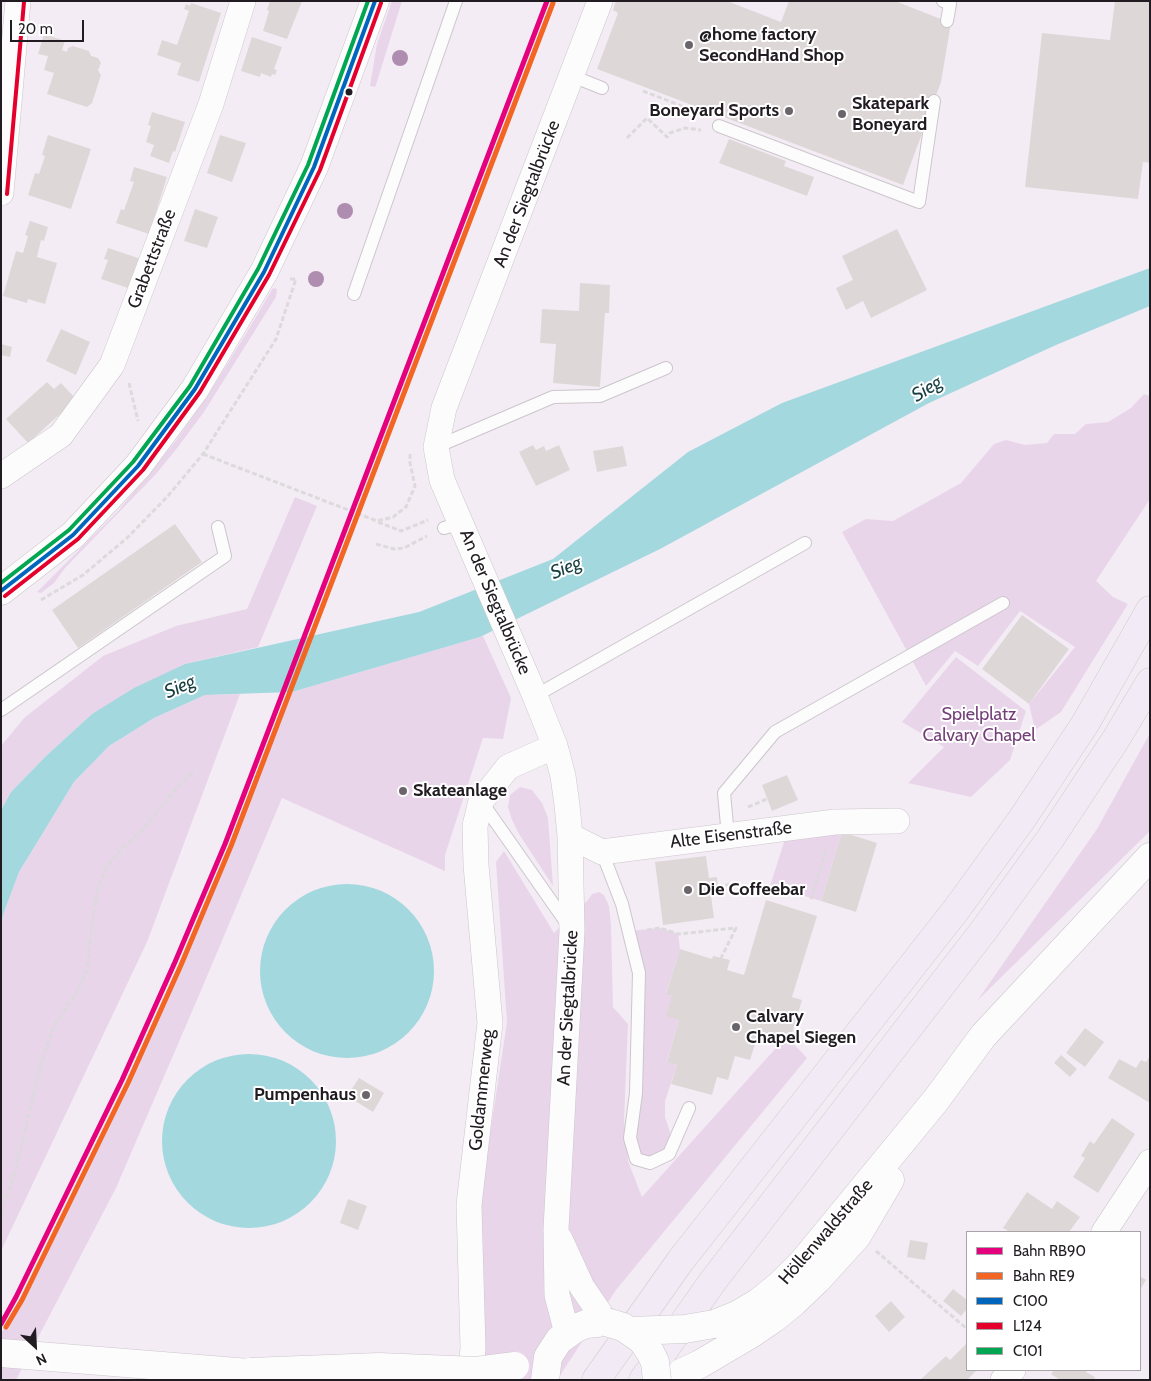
<!DOCTYPE html>
<html>
<head>
<meta charset="utf-8">
<style>
	body { margin:0 }
	#map { position:relative; width:1151px; height:1381px; overflow:hidden; background:#f4ecf4; font-family:Cabin,sans-serif }
	canvas { display:block }
	.frame { position:absolute; inset:0; border:2px solid #211c21; pointer-events:none }
	.legend { position:absolute; left:966px; top:1231px; width:175px; height:140px; box-sizing:border-box; background:#fff; border:1px solid #a6a4a6; margin:0; padding:6px 9px; list-style:none; font-size:15px; color:#211c21 }
	.legend li { display:flex; align-items:center; gap:10px; height:25px }
	.legend b { width:25px; border:1px solid #a6a4a6 }
	.north { position:absolute; left:10px; top:1321px; width:50px; height:50px; -webkit-text-stroke:4px #fff; paint-order:stroke; rotate:155deg; font-size:14px; font-weight:700; line-height:20px; text-align:center; color:#211c21 }
	.north::after { content:''; display:block; margin:auto; width:18px; height:22px; background:#211c21; clip-path:polygon(50% 0,100% 100%,50% 72%,0 100%) }
	.scale { position:absolute; left:10px; top:20px; width:74px; height:22px; box-sizing:border-box; border:2px solid #211c21; border-top:0; padding-left:6px; font-size:15px; line-height:18px; white-space:nowrap; color:#211c21; -webkit-text-stroke:4px #fff; paint-order:stroke }
</style>
</head>
<body>
<div id="map">
<canvas width="1151" height="1381"></canvas>
<div class="frame"></div>
<ul class="legend">
<li><b style="height:6px;background:#e5007d"></b>Bahn RB90</li>
<li><b style="height:6px;background:#f26522"></b>Bahn RE9</li>
<li><b style="height:6px;background:#0065bd"></b>C100</li>
<li><b style="height:6px;background:#e4002b"></b>L124</li>
<li><b style="height:6px;background:#00a651"></b>C101</li>
</ul>
<div class="north">N</div>
<div class="scale">20 m</div>
</div>
<script>
const g = document.querySelector('canvas').getContext('2d');
g.lineJoin = 'round';
function fillPath(path, color) { g.fillStyle = color; g.fill(path, 'evenodd'); }
const toPath = rows => new Path2D(rows.map(r => 'M' + r).join(''));
function trace(path, color, width, dash) { g.strokeStyle = color; g.lineWidth = width; g.lineCap = dash ? 'butt' : 'round'; g.setLineDash(dash || []); g.stroke(path); }
function write(font, color, halo, rows, align = 'center') {
  g.font = font + ' Cabin,sans-serif'; g.lineWidth = 4; g.setLineDash([]); g.textBaseline = 'middle'; g.strokeStyle = halo; g.fillStyle = color; for (const [text, x, y, turn = 0] of rows) {
    g.save(); g.translate(x, y); g.rotate((+turn || 0) * Math.PI / 180); g.textAlign = isNaN(turn) ? turn : align; if (halo) g.strokeText(text, 0, 0); g.fillText(text, 0, 0); g.restore();
  }
}
fillPath(toPath([
	[392,1,402,1,376,85,375,87,370,86,377,44],
	[273,288,277,289,276,297,204,412,178,447,156,474,65,568,54,583,41,593,37,592,117,512,175,442,206,398,244,337],
	[1144,394,1150,396,1150,499,1096,581,1113,597,1128,604,1061,712,1035,730,1029,704,1075,647,1020,611,978,666,955,651,926,686,842,532,866,519,893,521,961,483,994,444,1006,440,1025,445,1047,443,1054,434,1075,434,1086,424,1108,422,1131,408],
	[295,497,317,506,258,647,185,664,92,714,46,756,11,792,1,810,1,746,24,718,103,656,176,626,247,609],
	[483,636,511,698,503,739,483,738,445,855,445,871,282,798,200,993,116,1188,16,1380,1,1380,1,1334,53,1237,185,956,292,692],
	[956,657,1026,711,1010,760,971,797,908,783,944,747,902,722],
	[240,694,147,942,1,1251,1,928,3,915,19,872,74,782,109,746,154,718,205,695],
	[1150,733,1150,831,977,1001,1097,829],
	[520,787,532,790,542,803,548,818,553,886,519,834,512,820,508,807,510,795],
	[842,832,821,901,770,886,785,839],
	[504,851,554,933,588,900,592,894,599,892,604,895,609,906,611,925,613,1007,628,1024,624,1121,628,1161,642,1197,784,1039,790,1040,807,1058,616,1290,557,1380,483,1380,479,1207,507,1022,496,862],
	[660,928,678,934,680,949,666,993,672,996,679,1020,667,1061,677,1065,665,1101,665,1117,670,1132,669,1154,636,1159,630,1138,639,973,629,931]
]), '#e9d5ea');
fillPath(toPath([
	[1150,268,1150,306,1056,345,929,403,660,549,480,637,292,692,205,695,154,718,109,746,74,782,19,872,3,915,1,928,1,810,11,792,46,756,92,714,134,688,185,664,419,612,553,559,688,452,782,403],
	'260 971a87 87 0 1 1 174 0a87 87 0 1 1-174 0Z',
	'162 1141a87 87 0 1 1 174 0a87 87 0 1 1-174 0Z'
]), '#a4d8df');
fillPath(toPath([
	[270,1,302,1,287,39,263,31,269,11,267,10],
	[616,1,727,1,781,22,789,1,895,1,951,23,941,82,903,185,597,69,618,13,613,10],
	[1115,1,1150,1,1150,163,1143,162,1138,199,1025,187,1042,33,1110,40],
	[191,3,221,13,199,82,177,75,181,63,157,55,162,40,177,45,189,11,184,9,186,4,190,6],
	[44,34,65,41,62,50,67,52,68,48,73,46,89,51,91,56,98,58,101,63,98,70,101,75,92,103,87,107,47,94,54,73,44,70,48,56,38,54],
	[252,37,282,47,274,69,277,70,275,75,272,74,271,77,261,73,260,77,241,71],
	[152,112,185,122,175,152,173,151,169,163,150,156,154,145,146,142,151,126,148,125],
	[48,135,91,149,71,209,28,195,35,173,39,174,45,156,42,155],
	[220,135,246,143,232,182,207,173],
	[729,139,786,161,784,166,814,177,807,196,719,163],
	[134,167,167,177,149,234,116,223,121,209,124,210,134,182,130,181],
	[195,209,218,217,207,248,184,241],
	[30,221,48,227,44,241,41,240,37,257,57,263,45,304,28,299,27,303,3,296,16,251,23,253,28,236,25,235],
	[897,229,927,290,871,318,863,301,846,310,836,288,853,280,842,256],
	[108,248,141,259,131,289,101,279,108,260,104,259],
	[580,283,610,285,609,313,605,313,600,387,553,383,556,344,540,343,542,309,579,311],
	[61,329,90,342,76,375,46,361],
	[1,344,12,347,10,357,1,355],
	[47,382,54,389,61,383,75,398,69,406,28,443,6,419],
	[533,445,536,450,544,446,546,451,559,445,570,470,536,486,519,452],
	[623,446,627,466,597,472,593,451],
	[175,524,202,562,78,648,52,610],
	[1022,615,1069,649,1029,704,982,669],
	[787,775,798,800,772,811,762,785],
	[842,832,877,843,856,912,821,901],
	[706,856,709,878,717,877,719,895,711,896,714,918,663,925,655,862],
	[766,900,817,916,792,997,802,1000,790,1040,766,1034,764,1039,755,1044,750,1060,735,1056,728,1080,717,1077,712,1095,671,1084,677,1065,667,1062,679,1020,666,1016,672,996,666,994,680,949,712,959,713,956,730,960,727,970,744,975],
	[1085,1028,1104,1042,1085,1067,1066,1053],
	[1061,1055,1077,1069,1070,1077,1054,1063],
	[1150,1056,1150,1103,1108,1078,1119,1059,1136,1068,1141,1060,1146,1062],
	[359,1078,384,1093,373,1112,347,1096],
	[1112,1118,1135,1134,1098,1193,1073,1177,1085,1158,1081,1156,1090,1141,1094,1144],
	[1027,1192,1052,1209,1057,1201,1080,1217,1069,1232,1010,1232,1003,1228],
	[348,1199,367,1206,358,1230,340,1223],
	[910,1240,928,1243,925,1260,907,1257],
	[1140,1276,1146,1280,1140,1290],
	[953,1289,967,1300,967,1309,961,1316,943,1301],
	[891,1301,905,1317,889,1332,875,1316],
	[966,1344,967,1370,977,1370,967,1380,920,1380,946,1356,950,1360],
	[1054,1370,1087,1370,1086,1372,1095,1377,1094,1380,1060,1380,1051,1374]
]), '#ded7d8');
const lane = toPath([
	[943,1,950,4,947,21],
	[572,76,602,88],
	[719,126,919,202,934,101],
	[354,294,456,1],
	[436,447,553,397,600,396,666,368],
	[444,528,461,523],
	[535,696,805,543],
	[1,710,225,556,218,527],
	[481,801,568,925],
	[728,836,724,793,775,732,1003,603],
	[602,852,622,904,639,973,636,1093,630,1138,636,1159,650,1163,669,1154,689,1108]
]);
const street = toPath([
	[1,193,18,1],
	[1,476,61,435,112,365,211,104,243,1],
	[570,836,602,852,835,822,897,821],
	[1104,1232,1150,1162],
	[560,1239,582,1287,606,1322],
	[567,1333,557,1295,556,1229,572,931,570,836,567,805,563,776,555,746,535,696,442,480,436,447,444,408,600,1],
	[470,1380,473,1348,469,1205,490,1023,476,865,475,826,481,801,508,767,555,746],
	[1003,1380,1013,1370]
]);
const secondary = toPath([
	[1,591,73,535,138,466,195,389,264,272,314,167,375,1],
	[714,1324,737,1315,759,1302,780,1285,803,1262,936,1100,983,1036,1150,857],
	[1,1353,274,1375],
	[545,1380,548,1357,559,1340,576,1328,586,1324,606,1322],
	[666,1380,700,1364,751,1334,773,1319,794,1302,817,1280,857,1236,890,1180]
]);
const highway = toPath([
	[596,1380,681,1260,956,910,1022,819,1085,724,1150,610],
	[643,1380,713,1281,984,930,1050,839,1116,739,1150,682]
]);
trace(lane, '#cbc6cb', 14);
trace(street, '#cbc6cb', 26);
trace(secondary, '#cbc6cb', 29);
trace(highway, '#cfcacf', 29);
trace(toPath([
	[643,91,705,115],
	[698,113,700,108],
	[627,138,647,118,667,137,670,133,685,128,701,130],
	[129,383,138,421],
	[203,454,377,521,393,517,406,507,415,486,410,463,410,454],
	[378,522,401,531,428,520],
	[376,544,394,549,404,548,427,536],
	[41,600,83,575,127,538,167,497,203,454,276,339,296,279,290,279],
	[748,807,767,799],
	[718,886,732,884],
	[811,899,827,847],
	[647,930,660,928,678,934,736,928,721,958],
	[1,1212,13,1180,43,1057,55,1024,75,996,87,970,93,917,98,888,108,865,123,847,144,828,180,784,195,772],
	[876,1251,967,1329]
]), '#dcdadc', 3, [5, 2.5]);
trace(lane, '#fdfcfd', 12);
trace(street, '#fdfcfd', 25);
trace(secondary, '#fdfcfd', 28);
trace(highway, '#f2ebf5', 28);
const secondaryBridge = toPath([
	[606,1322,623,1327,642,1340,650,1352,655,1362,657,1380],
	[631,1331,685,1329,714,1324],
	[250,1372,379,1367,476,1371,515,1366]
]);
trace(secondaryBridge, '#cbc6cb', 29, []);
trace(secondaryBridge, '#fdfcfd', 28);
trace(toPath([
	[1,591,73,535,138,466,195,389,264,272,314,167,375,1]
]), '#0065bd', 4);
trace(toPath([
	[7,194,24,2],
	[5,596,78,539,143,470,200,392,269,275,320,170,381,3]
]), '#e4002b', 4);
trace(toPath([
	[1,583,69,530,133,462,190,386,258,269,308,165,368,1]
]), '#00a651', 4);
trace(toPath([
	[1,1324,16,1297,122,1080,175,962,225,844,547,1]
]), '#e5007d', 5);
trace(toPath([
	[6,1327,22,1300,128,1083,181,965,231,846,553,3]
]), '#f26522', 5);
g.fillStyle = '#ae8db0';
for (const [x, y] of [
	[400,58],
	[345,211],
	[316,279]
]) { g.beginPath(); g.arc(x, y, 8, 0, 2 * Math.PI); g.fill(); }
for (const [x, y, r, color] of [
	[689,45,5,"#6b656b"],
	[349,92,4.5,"#211c21"],
	[789,111,5,"#6b656b"],
	[842,114,5,"#6b656b"],
	[403,791,5,"#6b656b"],
	[688,890,5,"#6b656b"],
	[736,1027,5,"#6b656b"],
	[366,1095,5,"#6b656b"]
]) { const dot = new Path2D(); dot.arc(x, y, r, 0, 2 * Math.PI); g.fillStyle = color; g.fill(dot); trace(dot, '#fff', 2); }
write('bold 18px', '#211c21', '#fff', [
	["@home factory",699,35],
	["SecondHand Shop",699,56],
	["Skatepark",852,104],
	["Boneyard",852,125],
	["Boneyard Sports",779,111,"right"],
	["Skateanlage",413,791],
	["Die Coffeebar",698,890],
	["Calvary",746,1017],
	["Chapel Siegen",746,1038],
	["Pumpenhaus",356,1095,"right"]
], 'left');
write('18px', '#211c21', '#fff', [
	["An der Siegtalbrücke",527,194,-69],
	["Grabettstraße",152,259,-69],
	["An der Siegtalbrücke",495,602,67],
	["Alte Eisenstraße",731,835,-7],
	["An der Siegtalbrücke",568,1008,-87],
	["Goldammerweg",482,1090,-84],
	["Höllenwaldstraße",826,1232,-49]
]);
write('18px', '#743f78', '#fff', [
	["Spielplatz",979,715],
	["Calvary Chapel",979,736]
]);
write('italic 19px', '#183f41', '#fff', [
	["Sieg",927,389,-32],
	["Sieg",566,568,-22],
	["Sieg",180,687,-24]
]);
</script>
</body>
</html>
